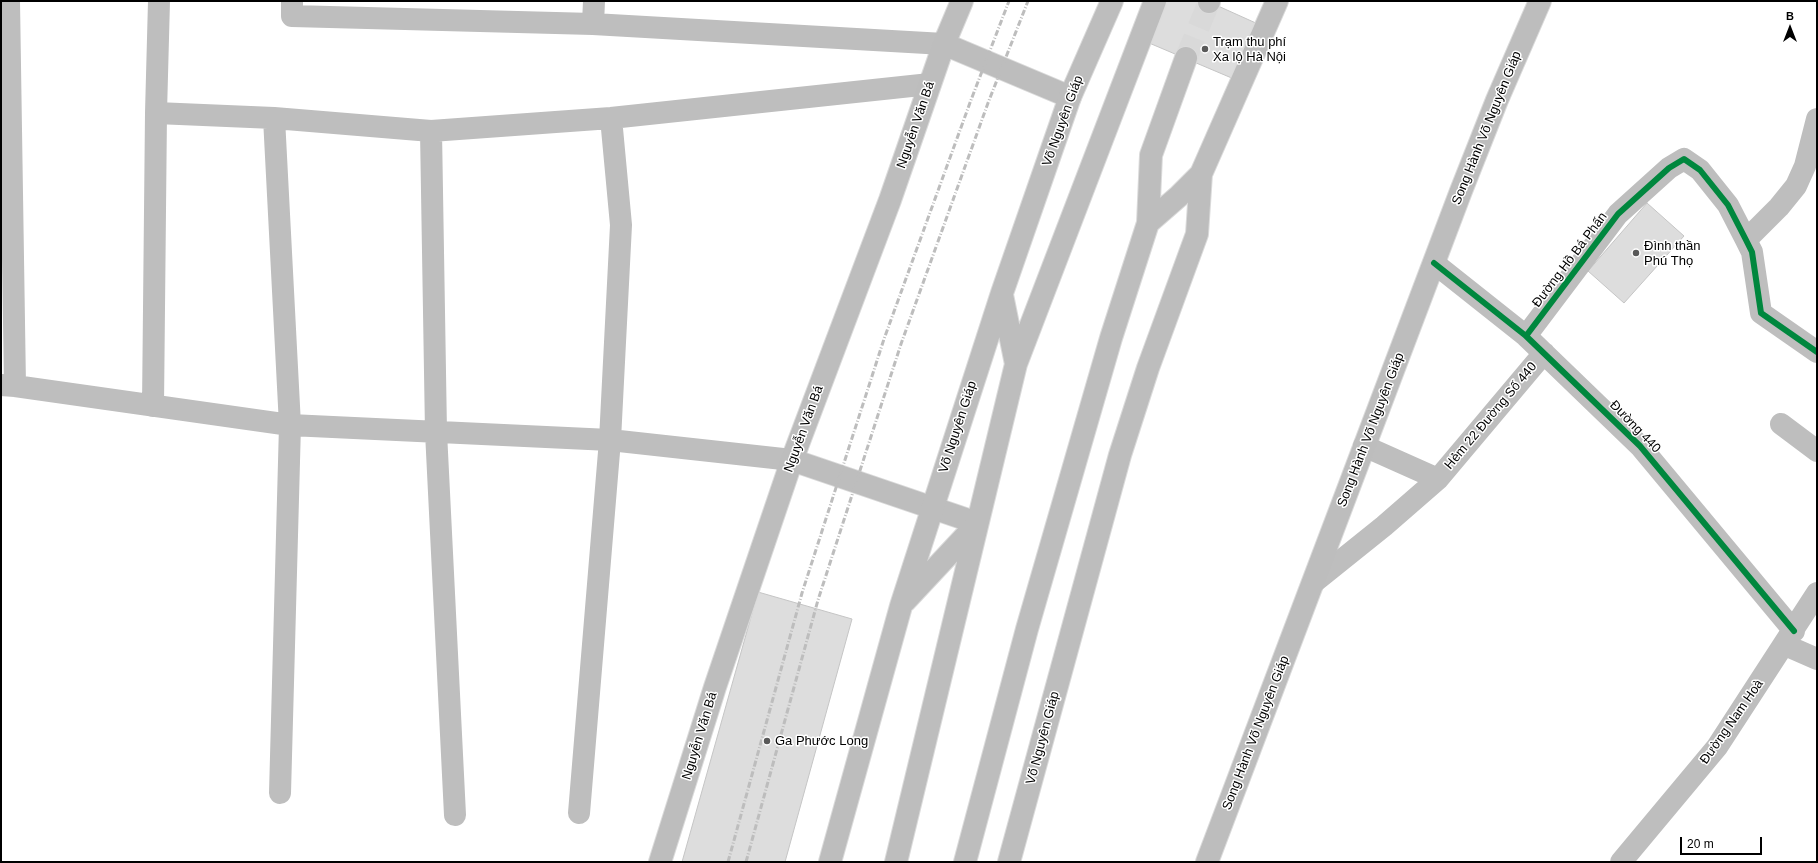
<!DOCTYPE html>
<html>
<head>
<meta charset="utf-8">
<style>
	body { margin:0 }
	#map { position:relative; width:1818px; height:863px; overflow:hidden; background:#fff; font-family:Arial,sans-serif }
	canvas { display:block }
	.frame { position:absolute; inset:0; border:2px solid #000; pointer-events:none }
	.north { position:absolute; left:1770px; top:8px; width:40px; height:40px; -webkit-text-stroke:3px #fff; paint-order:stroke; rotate:0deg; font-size:11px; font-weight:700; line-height:16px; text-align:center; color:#000 }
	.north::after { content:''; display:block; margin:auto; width:14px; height:18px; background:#000; clip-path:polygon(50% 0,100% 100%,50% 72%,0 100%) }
	.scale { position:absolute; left:1680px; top:837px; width:82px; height:18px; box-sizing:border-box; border:2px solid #000; border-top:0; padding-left:5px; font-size:12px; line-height:14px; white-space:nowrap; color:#000; -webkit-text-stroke:3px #fff; paint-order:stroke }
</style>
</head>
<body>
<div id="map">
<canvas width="1818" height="863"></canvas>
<div class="frame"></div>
<div class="north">B</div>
<div class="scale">20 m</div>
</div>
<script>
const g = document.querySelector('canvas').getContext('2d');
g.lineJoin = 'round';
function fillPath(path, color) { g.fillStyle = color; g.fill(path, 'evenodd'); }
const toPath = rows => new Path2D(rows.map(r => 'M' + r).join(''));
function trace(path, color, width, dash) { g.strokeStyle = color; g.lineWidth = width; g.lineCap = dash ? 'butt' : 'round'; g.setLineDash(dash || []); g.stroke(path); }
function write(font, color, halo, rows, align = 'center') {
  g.font = font + ' Arial,sans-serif'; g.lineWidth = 3; g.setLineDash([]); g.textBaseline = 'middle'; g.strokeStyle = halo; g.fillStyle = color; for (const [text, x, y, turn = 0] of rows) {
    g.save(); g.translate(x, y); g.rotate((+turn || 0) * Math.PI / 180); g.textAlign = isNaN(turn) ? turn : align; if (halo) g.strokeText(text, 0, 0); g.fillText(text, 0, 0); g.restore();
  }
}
const building = toPath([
	[1159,1,1207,1,1258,24,1234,79,1142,40,1159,1],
	[1647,203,1684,236,1624,303,1588,271,1647,203],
	[758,592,852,619,785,862,682,862,758,592]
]);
fillPath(building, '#ddd');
trace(building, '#c5c5c5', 1);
trace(toPath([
	[1186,58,1209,2]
]), '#d9d9d9', 22, [22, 11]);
const major = toPath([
	[944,44,1070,97],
	[792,460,977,523],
	[660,862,715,687,792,460,890,200,944,44,962,1],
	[1207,862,1461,191,1497,100,1540,1]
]);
const highway = toPath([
	[1209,2,1209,1],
	[1148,223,1179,196,1201,174],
	[1002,295,1016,364],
	[905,601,976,525],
	[830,862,901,606,1002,293,1070,97,1112,1],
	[896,862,1016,364,1155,1],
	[965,862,1027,629,1111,338,1148,223,1151,155,1186,58],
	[1009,862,1120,455,1148,368,1197,234,1201,174,1277,1]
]);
trace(major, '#dbdbdb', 24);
trace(highway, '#dbdbdb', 24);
trace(toPath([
	[9,1,15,386],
	[292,1,292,16,593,24,594,1],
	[593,24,944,44],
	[156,113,274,118,431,131,611,118,930,84],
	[274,118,290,425,280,793],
	[431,131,436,432,455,815],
	[1746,240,1779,207,1796,186,1805,166,1817,119],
	[1434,263,1526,336,1640,446,1794,631],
	[1526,336,1618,214,1669,168,1684,159,1700,170,1728,205,1746,240,1752,252,1761,313,1817,352],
	[1,385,15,386,290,425,610,440,792,460],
	[153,406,156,113,159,1],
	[1781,424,1817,451],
	[1364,446,1438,479],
	[1313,583,1384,526,1438,479,1544,353],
	[1785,645,1817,659],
	[579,813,610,440,621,225,611,118],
	[1621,862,1717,747,1817,593]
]), '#bebebe', 22);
trace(major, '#bdbdbd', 22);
trace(highway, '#bdbdbd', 22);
trace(toPath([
	[728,862,802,593,884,339,971,100,1009,1],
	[746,862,818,600,901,344,988,103,1028,1]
]), '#bdbdbd', 3, [6, 2, 1, 2]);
trace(toPath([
	[1434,263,1526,336,1640,446,1794,631],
	[1526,336,1618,214,1669,168,1684,159,1700,170,1728,205,1746,240,1752,252,1761,313,1817,352]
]), '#00873e', 6);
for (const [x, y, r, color] of [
	[1205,49,4,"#595959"],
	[1636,253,4,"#595959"],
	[767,741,4,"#595959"]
]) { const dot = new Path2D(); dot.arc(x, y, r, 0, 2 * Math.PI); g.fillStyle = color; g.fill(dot); trace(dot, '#fff', 1.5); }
write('13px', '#000', '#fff', [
	["Trạm thu phí",1213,42],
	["Xa lộ Hà Nội",1213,57],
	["Đình thần",1644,246],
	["Phú Thọ",1644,261],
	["Ga Phước Long",775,741]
], 'left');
write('13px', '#000', '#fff', [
	["Võ Nguyên Giáp",1063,121,-70],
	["Nguyễn Văn Bá",916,125,-71],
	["Song Hành Võ Nguyên Giáp",1487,128,-68],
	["Đường Hồ Bá Phấn",1570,260,-53],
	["Hẻm 22 Đường Số 440",1491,416,-50],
	["Võ Nguyên Giáp",958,427,-72],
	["Đường 440",1635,427,46],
	["Nguyễn Văn Bá",804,429,-70],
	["Song Hành Võ Nguyên Giáp",1371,430,-69],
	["Đường Nam Hoà",1732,722,-55],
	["Song Hành Võ Nguyên Giáp",1256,733,-69],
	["Nguyễn Văn Bá",700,736,-73],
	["Võ Nguyên Giáp",1043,738,-75]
]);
</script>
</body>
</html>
